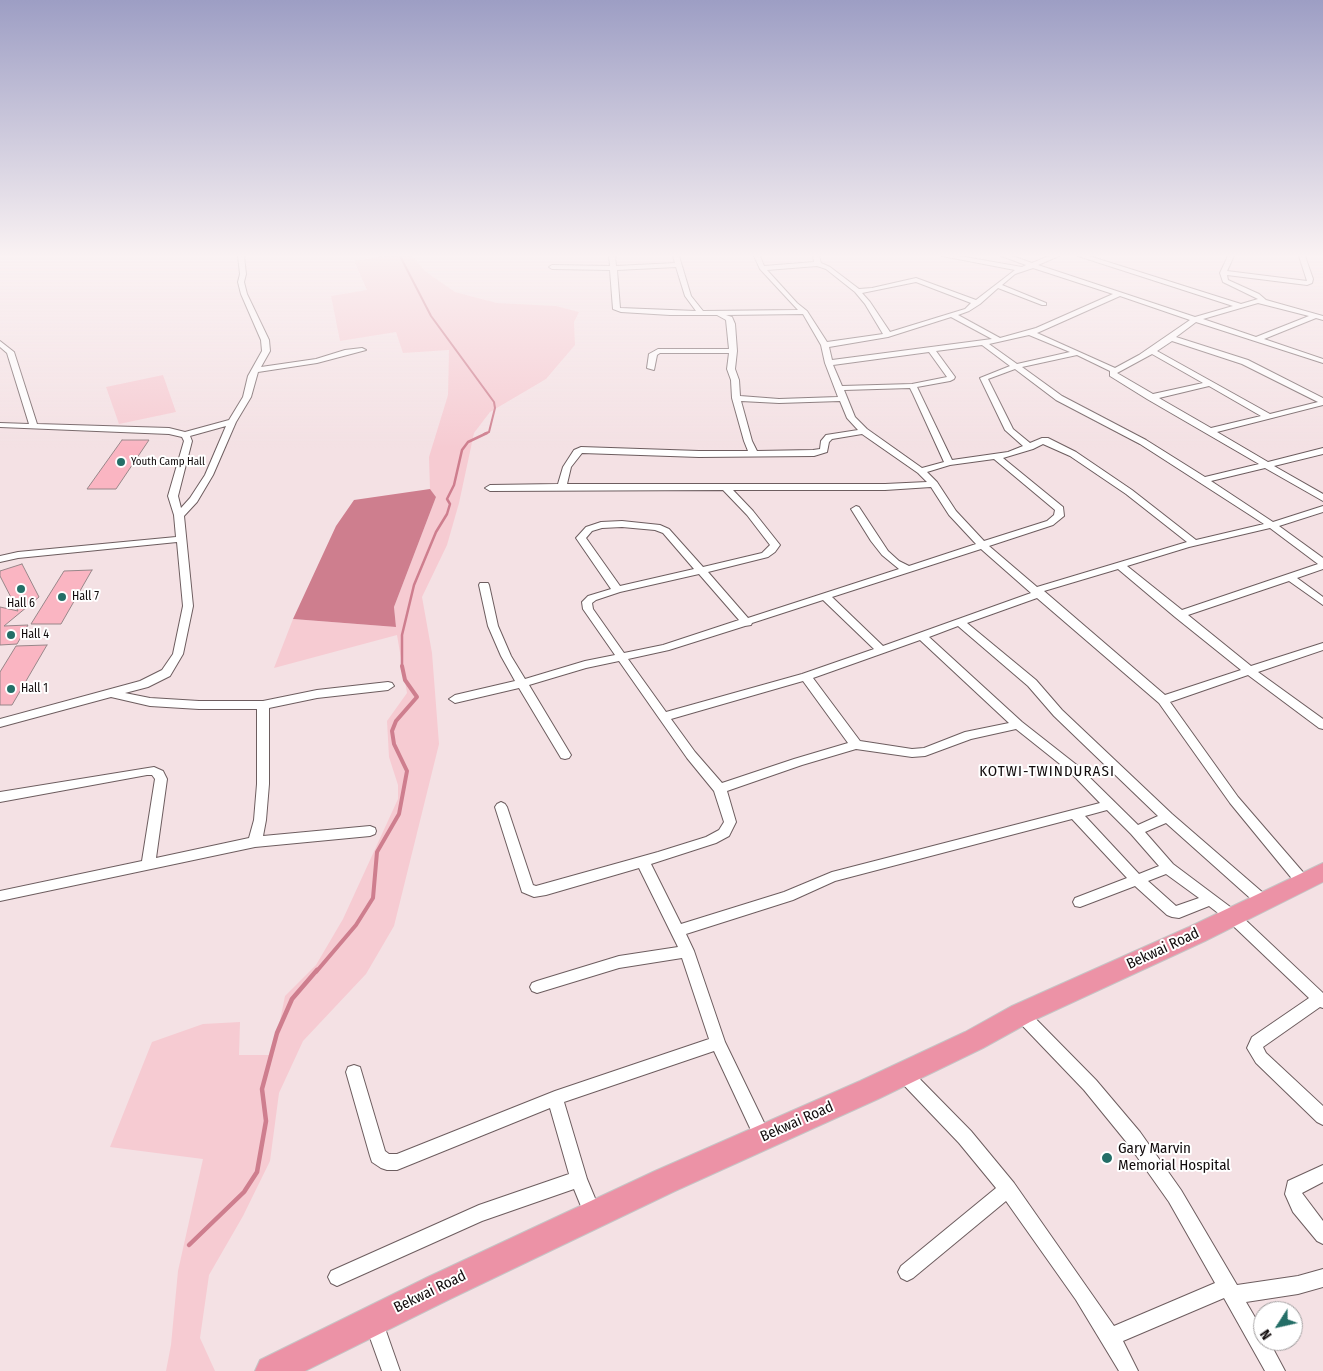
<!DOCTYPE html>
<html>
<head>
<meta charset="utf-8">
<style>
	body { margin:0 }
	#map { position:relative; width:1323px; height:1371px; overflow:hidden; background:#f4e1e4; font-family:"Fira Sans Condensed",sans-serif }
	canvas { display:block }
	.north { position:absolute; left:1253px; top:1301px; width:50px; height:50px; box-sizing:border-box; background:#fff; border:1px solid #a09d9e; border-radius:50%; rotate:235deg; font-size:14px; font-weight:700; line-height:20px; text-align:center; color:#110b0c }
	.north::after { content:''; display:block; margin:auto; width:18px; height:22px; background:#246e67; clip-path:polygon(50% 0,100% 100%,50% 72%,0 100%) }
</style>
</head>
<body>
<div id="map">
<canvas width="1323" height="1371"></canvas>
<div class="north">N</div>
</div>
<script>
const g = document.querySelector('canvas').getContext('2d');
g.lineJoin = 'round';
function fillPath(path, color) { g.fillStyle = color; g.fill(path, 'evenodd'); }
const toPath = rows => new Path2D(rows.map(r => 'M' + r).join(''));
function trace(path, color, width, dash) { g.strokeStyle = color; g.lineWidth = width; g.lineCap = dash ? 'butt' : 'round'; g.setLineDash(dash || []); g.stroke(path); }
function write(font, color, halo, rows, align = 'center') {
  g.font = font + ' "Fira Sans Condensed",sans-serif'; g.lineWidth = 4; g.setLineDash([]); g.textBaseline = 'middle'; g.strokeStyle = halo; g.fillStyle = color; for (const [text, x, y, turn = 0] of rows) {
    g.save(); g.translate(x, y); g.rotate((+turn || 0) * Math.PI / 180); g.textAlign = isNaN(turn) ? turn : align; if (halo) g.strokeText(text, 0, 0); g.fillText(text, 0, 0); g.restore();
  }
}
fillPath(toPath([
	[386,256,412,256,425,271,455,292,497,303,556,306,579,312,574,322,575,345,546,379,490,412,474,433,459,503,447,545,422,597,432,653,439,744,394,926,366,974,303,1041,279,1093,270,1161,243,1216,209,1275,200,1338,215,1371,166,1371,171,1345,178,1271,203,1159,110,1147,152,1042,203,1024,240,1022,239,1055,273,1055,285,996,316,965,343,919,398,799,398,785,389,757,387,721,407,693,397,635,274,668,293,619,396,627,394,607,436,497,430,489,429,457,448,395,449,350,403,353,396,332,340,341,331,296,367,290,354,261],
	[163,375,176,412,119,424,106,387]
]), '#f6cbd2');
fillPath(toPath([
	[430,489,436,497,394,607,396,627,293,619,336,526,354,500]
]), '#ce7e8e');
trace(toPath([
	[400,256,431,316,494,402,495,408,489,432,484,434]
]), '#ce7e8e', 2);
trace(toPath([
	[402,667,402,635,414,585,436,532,447,514,450,504,447,499,454,485,462,450,468,442,487,433]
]), '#ce7e8e', 2.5);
trace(toPath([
	[316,972,356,925,373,898,377,852,399,814,407,771,394,744,392,731,396,721,417,697,405,680,402,666]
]), '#ce7e8e', 4);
trace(toPath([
	[189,1245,244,1192,257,1172,266,1121,262,1089,277,1033,292,999,317,970]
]), '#ce7e8e', 4.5);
const building = toPath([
	[122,440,149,440,116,489,87,489,122,440],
	[22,564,39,597,4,626,28,625,17,644,0,645,0,607,18,611,0,576,0,571,22,564],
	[92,570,61,624,31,624,64,571,92,570],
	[47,645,12,705,0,705,0,672,16,646,47,645]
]);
fillPath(building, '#fab5c2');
trace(building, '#988689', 1);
const minor = toPath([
	[238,256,244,256,246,274,244,282,247,294,269,340,270,351,261,367,316,359,345,350,362,348,366,350,317,363,258,372,251,397,236,422,213,475,197,502,184,516,193,606,183,654,170,676,148,687,125,693,150,698,199,701,263,701,317,690,388,682,392,683,394,686,388,690,317,698,269,708,269,784,266,820,263,836,370,826,375,828,376,831,375,834,370,836,255,847,0,901,0,891,142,861,155,779,152,775,147,775,0,802,0,792,154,767,163,771,167,779,156,858,249,838,254,820,257,784,257,709,199,709,150,706,111,697,0,727,0,719,140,681,162,670,173,654,183,606,177,542,18,558,0,562,0,556,18,552,176,537,174,515,168,496,184,441,182,437,169,434,0,427,0,423,29,424,7,353,0,347,0,341,14,352,37,424,169,428,185,432,229,420,243,397,248,376,262,351,261,340,241,294,238,282,240,274,238,256],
	[226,426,205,475,190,498,181,508,178,496,192,441,190,436,226,426],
	[609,256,615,256,616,266,675,263,673,256,679,256,691,296,703,311,798,310,760,269,754,256,760,256,764,266,814,262,813,256,819,256,821,263,830,267,859,289,872,288,916,278,976,300,1015,270,942,256,959,256,1022,267,1026,265,1001,256,1012,256,1032,263,1049,256,1059,256,1038,265,1195,317,1233,306,1078,256,1089,256,1241,304,1258,299,1223,282,1220,273,1228,256,1234,256,1227,271,1307,281,1299,256,1305,256,1313,279,1312,283,1307,285,1227,275,1228,280,1259,294,1266,300,1323,316,1323,320,1316,318,1264,339,1323,359,1323,363,1196,322,1176,337,1248,360,1323,398,1323,405,1217,432,1268,462,1323,448,1323,454,1274,466,1323,494,1323,501,1265,468,1211,481,1273,522,1323,506,1323,512,1279,526,1323,558,1323,569,1297,578,1323,597,1323,605,1289,581,1188,615,1251,666,1323,643,1323,650,1258,672,1323,719,1323,729,1319,728,1248,675,1170,702,1238,797,1308,878,1310,882,1308,886,1303,887,1298,886,1230,803,1159,703,1037,598,967,623,1036,680,1062,710,1172,814,1269,898,1271,902,1269,906,1264,907,1259,906,1166,823,1145,832,1173,864,1237,912,1323,993,1323,1008,1320,1007,1263,1047,1266,1053,1323,1106,1323,1125,1317,1122,1256,1063,1247,1048,1252,1037,1309,998,1227,920,1209,906,1179,918,1172,917,1167,915,1135,886,1080,907,1075,906,1073,902,1075,898,1127,878,1072,819,835,881,793,900,686,934,694,951,725,1042,771,1137,769,1143,763,1145,757,1143,714,1051,564,1102,587,1179,602,1215,599,1221,593,1224,587,1221,574,1189,482,1221,337,1286,331,1283,328,1277,331,1271,479,1205,569,1174,550,1108,397,1170,387,1170,381,1168,372,1162,370,1156,346,1072,348,1067,354,1065,360,1067,385,1151,389,1154,397,1154,555,1091,709,1039,682,958,619,968,537,993,532,991,530,987,532,983,537,981,619,956,678,947,639,868,546,895,534,897,522,892,495,807,497,804,501,802,505,804,507,807,533,885,536,886,658,852,706,837,719,830,724,822,714,791,687,758,619,661,586,668,529,685,571,755,569,758,565,759,561,758,519,688,455,703,449,699,455,695,515,681,501,656,488,626,479,585,480,583,488,583,489,585,498,626,511,656,525,679,585,661,615,655,583,609,582,602,588,596,611,589,576,538,586,527,601,522,622,521,660,525,669,529,703,567,762,553,770,545,747,515,723,490,490,491,485,488,490,485,558,484,563,467,574,450,581,447,699,451,748,451,744,441,732,398,731,380,727,369,729,353,660,353,657,355,654,370,647,368,649,354,658,349,729,349,726,320,717,315,670,315,621,312,613,309,610,270,552,269,549,267,552,265,610,266,609,256],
	[817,266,826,269,855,292,865,304,883,334,827,342,807,311,797,303,767,270,817,266],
	[676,267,685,296,696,311,620,308,617,270,676,267],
	[1033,268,1113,294,1036,328,1000,338,958,315,969,311,980,304,998,288,1042,305,1046,305,1046,303,1002,285,1015,274,1033,268],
	[916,282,971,303,965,309,890,332,870,302,862,293,916,282],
	[1120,296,1190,320,1139,355,1115,368,1037,333,1120,296],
	[1258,303,1309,316,1256,337,1203,319,1258,303],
	[803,314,821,345,825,363,838,397,779,399,740,396,739,380,735,369,737,351,735,324,732,317,726,315,803,314],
	[951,317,992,339,832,360,829,347,888,337,951,317],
	[1029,335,1070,352,1017,364,989,344,1029,335],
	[1172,341,1242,364,1318,402,1270,414,1157,351,1172,341],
	[982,345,1010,366,980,378,1005,430,1023,446,1008,452,952,460,917,387,950,381,954,379,955,377,936,351,982,345],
	[929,352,947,377,912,384,842,386,833,365,929,352],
	[1152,354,1203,383,1153,394,1117,373,1152,354],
	[1077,355,1110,371,1110,376,1147,399,1259,464,1205,477,1146,440,1062,396,1022,367,1077,355],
	[1015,369,1056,400,1140,444,1264,524,1196,540,1132,490,1076,452,1048,438,1042,438,1030,443,1013,429,988,379,1015,369],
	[1209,386,1261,416,1211,428,1159,398,1209,386],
	[910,388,913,394,944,462,922,468,867,429,855,417,844,390,910,388],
	[741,401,779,403,840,401,847,418,858,430,826,435,821,441,820,449,813,450,757,451,752,441,741,401],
	[862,434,918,473,927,482,885,484,567,484,571,467,582,453,699,457,814,456,827,452,829,442,832,439,862,434],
	[1043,444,1070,456,1126,494,1187,542,1037,587,989,546,1053,525,1064,516,1063,507,1003,458,1033,449,1043,444],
	[994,459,1055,510,1054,515,1047,521,984,541,956,511,937,482,927,472,950,465,994,459],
	[931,487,949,515,976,544,909,566,899,561,888,551,859,507,856,506,851,509,871,541,882,555,899,569,748,618,708,572,768,557,775,552,780,545,753,511,733,490,885,490,931,487],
	[622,527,655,530,663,533,694,569,620,586,586,538,592,531,602,528,622,527],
	[1270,528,1318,564,1182,610,1127,566,1189,547,1270,528],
	[981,549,1031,593,883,646,832,597,981,549],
	[1118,569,1175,617,1241,670,1165,695,1044,591,1118,569],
	[699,574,739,620,663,645,624,653,593,609,592,603,596,600,620,592,699,574],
	[823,600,874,649,802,674,666,712,628,659,669,650,745,626,751,625,752,623,823,600],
	[958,626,1028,686,1054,716,1158,816,1138,825,1078,766,1022,722,929,637,958,626],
	[920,640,1009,723,965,732,924,748,912,749,860,741,813,678,920,640],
	[803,681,848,743,794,759,722,783,695,752,671,719,803,681],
	[1016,729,1070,772,1100,803,832,872,784,892,681,924,651,864,716,843,729,836,736,822,727,791,802,765,856,749,912,757,925,756,971,739,1016,729],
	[1107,810,1131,834,1159,866,1139,874,1085,816,1107,810],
	[1166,874,1199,898,1176,906,1148,881,1166,874],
	[1021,1007,1026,1009,1096,1080,1140,1132,1181,1190,1237,1285,1298,1276,1323,1269,1323,1287,1298,1294,1246,1302,1263,1331,1263,1341,1269,1341,1285,1371,1265,1371,1224,1298,1123,1341,1138,1371,1119,1371,1076,1300,1006,1201,913,1278,907,1281,901,1278,898,1272,901,1266,996,1188,959,1143,897,1078,895,1073,897,1068,903,1066,909,1068,971,1131,1014,1183,1114,1326,1215,1283,1169,1202,1128,1144,1084,1090,1016,1019,1014,1014,1016,1009,1021,1007],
	[1323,1165,1323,1182,1302,1193,1323,1221,1323,1244,1317,1241,1293,1212,1285,1194,1288,1181,1323,1165],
	[373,1312,380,1314,400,1371,382,1371,364,1321,366,1314,373,1312]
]);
const trunk = toPath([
	[1323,863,1323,882,1205,941,1030,1022,983,1048,878,1099,675,1191,450,1299,305,1371,255,1371,260,1360,428,1277,655,1171,860,1081,965,1032,1012,1006,1189,927,1323,863]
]);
trace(minor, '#6d5d5f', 2);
trace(trunk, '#c6c4c5', 2);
fillPath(minor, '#fff');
fillPath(trunk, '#ec92a6');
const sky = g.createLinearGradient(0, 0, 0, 448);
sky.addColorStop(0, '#9d9ec4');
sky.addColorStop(0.57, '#faf2f3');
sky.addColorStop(1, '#faf2f300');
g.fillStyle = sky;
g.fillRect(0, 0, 1323, 448);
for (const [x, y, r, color] of [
	[121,462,5,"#246e67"],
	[21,589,5,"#246e67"],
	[62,597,5,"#246e67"],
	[11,635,5,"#246e67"],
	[11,689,5,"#246e67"],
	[1107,1158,6,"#246e67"]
]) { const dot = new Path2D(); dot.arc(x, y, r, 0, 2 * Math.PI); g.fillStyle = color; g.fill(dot); trace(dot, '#fff', 2); }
write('11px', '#110b0c', '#fff', [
	["Youth Camp Hall",131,462]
], 'left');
write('12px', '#110b0c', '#fff', [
	["Hall 7",72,597],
	["Hall 6",21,604,"center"],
	["Hall 4",21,635],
	["Hall 1",21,689]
], 'left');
g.letterSpacing = '1px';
write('15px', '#110b0c', '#fff', [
	["KOTWI-TWINDURASI",1047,772]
]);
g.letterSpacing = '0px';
write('15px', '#110b0c', '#fff', [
	["Bekwai Road",1163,949,-25],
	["Bekwai Road",797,1122,-24],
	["Bekwai Road",430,1292,-26]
]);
write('15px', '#110b0c', '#fff', [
	["Gary Marvin",1118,1149],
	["Memorial Hospital",1118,1166]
], 'left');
</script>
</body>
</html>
